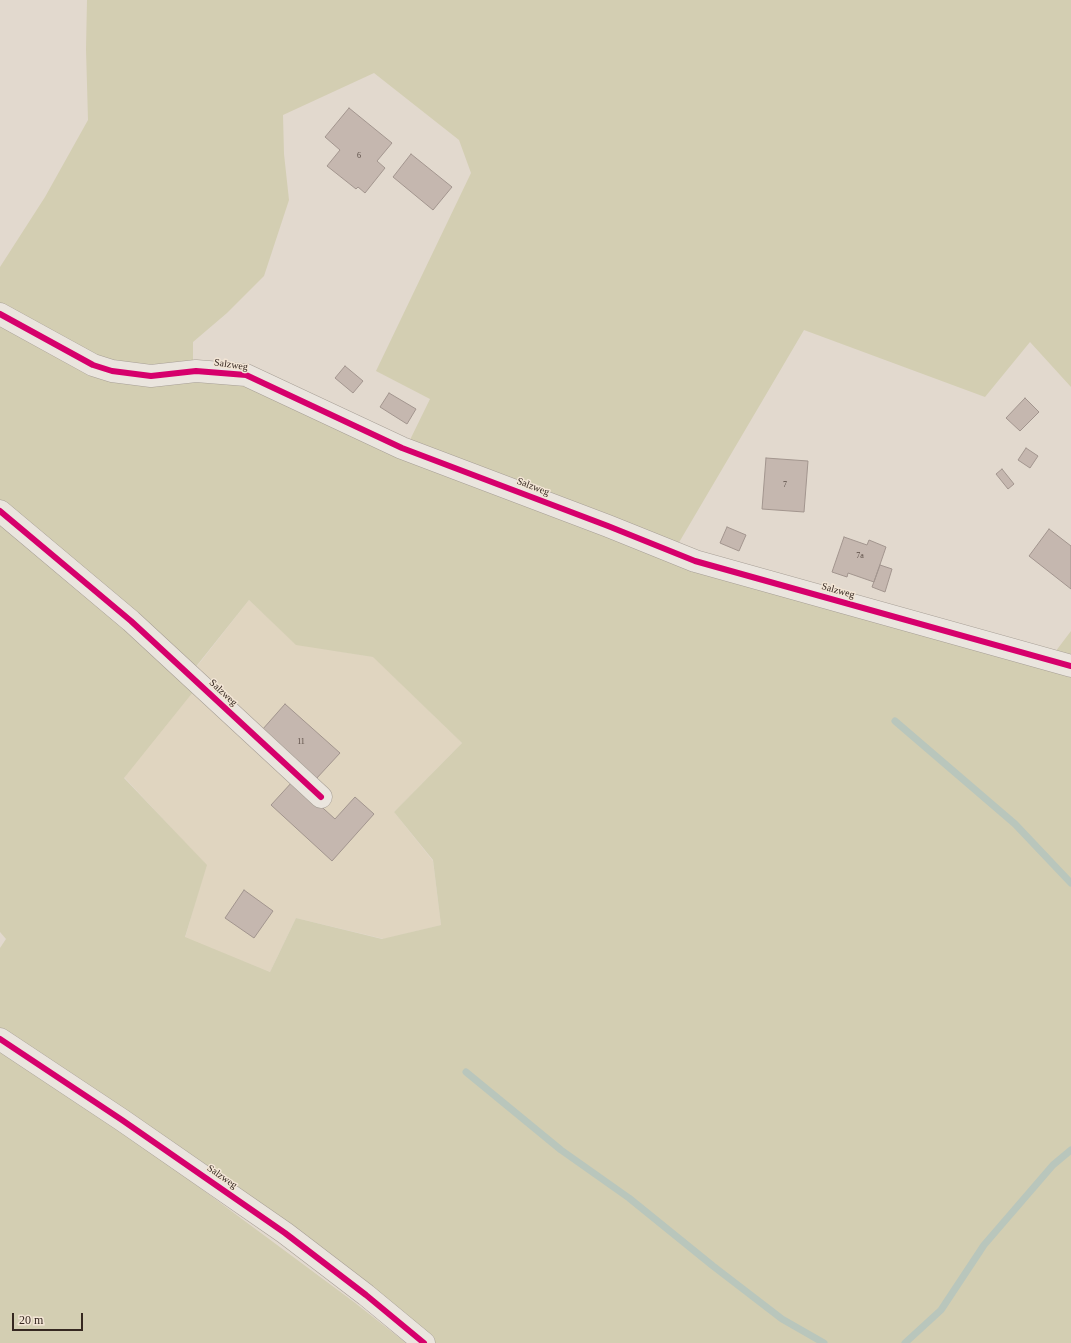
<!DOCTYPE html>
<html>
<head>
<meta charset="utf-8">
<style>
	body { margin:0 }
	#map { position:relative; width:1071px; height:1343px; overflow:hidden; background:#e2d9ce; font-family:Georgia,serif }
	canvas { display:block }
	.scale { position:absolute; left:12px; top:1313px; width:71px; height:18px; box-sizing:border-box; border:2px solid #352720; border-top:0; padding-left:5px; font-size:12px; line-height:14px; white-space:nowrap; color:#352720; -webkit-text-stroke:3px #f2e5d5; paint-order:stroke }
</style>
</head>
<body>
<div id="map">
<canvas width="1071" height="1343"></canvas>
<div class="scale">20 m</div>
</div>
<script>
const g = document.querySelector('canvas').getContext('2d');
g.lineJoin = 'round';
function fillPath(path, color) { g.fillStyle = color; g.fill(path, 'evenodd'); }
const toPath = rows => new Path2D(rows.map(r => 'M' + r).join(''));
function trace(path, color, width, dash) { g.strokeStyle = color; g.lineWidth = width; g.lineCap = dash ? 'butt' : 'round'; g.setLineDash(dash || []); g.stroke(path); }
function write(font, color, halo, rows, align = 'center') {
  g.font = font + ' Georgia,serif'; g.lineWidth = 3; g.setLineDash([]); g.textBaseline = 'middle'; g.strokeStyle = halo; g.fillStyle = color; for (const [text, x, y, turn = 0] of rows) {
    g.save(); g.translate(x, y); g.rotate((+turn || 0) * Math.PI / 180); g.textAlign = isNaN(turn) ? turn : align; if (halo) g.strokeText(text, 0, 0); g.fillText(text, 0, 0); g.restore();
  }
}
fillPath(toPath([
	[249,600,296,644,374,657,462,743,394,812,433,861,441,925,384,939,296,918,270,972,185,938,206,865,124,777,191,674]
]), '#e0d5c0');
fillPath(toPath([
	[87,0,1071,0,1071,387,1030,342,985,397,804,330,671,556,740,577,1046,664,1071,631,1071,1343,429,1343,203,1169,47,1059,0,1028,0,948,6,939,0,932,0,514,129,624,197,687,124,778,207,865,185,937,270,972,296,918,382,939,441,925,433,860,394,812,462,743,373,657,296,645,249,600,190,674,132,620,0,508,0,319,92,368,110,375,150,381,197,376,247,380,401,454,575,518,575,510,407,446,430,399,376,371,471,173,459,140,374,73,283,115,284,154,289,200,264,276,227,313,193,342,193,368,151,372,132,372,112,367,0,310,0,267,45,197,88,120,86,49],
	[0,1048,118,1127,354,1302,406,1343,0,1343]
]), '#d3ceb2');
trace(toPath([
	[895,721,1015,824,1071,883],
	[466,1072,561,1150,629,1198,713,1266,782,1319,824,1343],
	[905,1343,941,1310,984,1245,1053,1165,1071,1150]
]), '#b9c6bc', 7);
const building = toPath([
	[349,108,392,143,377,161,385,168,365,193,358,187,356,189,327,166,340,150,325,137,349,108],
	[411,154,452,187,433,210,393,177,411,154],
	[345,366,363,381,353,393,335,378,345,366],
	[389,393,416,409,407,424,380,407,389,393],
	[1025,398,1039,412,1020,431,1006,418,1025,398],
	[1026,448,1038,456,1030,468,1018,460,1026,448],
	[766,458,808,461,804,512,762,509,766,458],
	[1002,469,1014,484,1008,489,996,474,1002,469],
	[727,527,746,535,739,551,720,543,727,527],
	[1049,529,1071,546,1071,589,1029,556,1049,529],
	[844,537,867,545,869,540,886,547,874,582,848,573,847,577,832,572,844,537],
	[880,565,892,569,885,592,872,587,880,565],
	[285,704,340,753,316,779,262,730,285,704],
	[293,781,335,819,355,797,374,814,332,861,271,805,293,781],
	[244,890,273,911,254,938,225,918,244,890]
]);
fillPath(building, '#c5b7af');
trace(building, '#a2958e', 1);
const minor = toPath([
	[0,314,93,365,112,371,151,376,196,371,246,375,402,448,608,526,695,561,1071,666],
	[0,511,131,621,321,797],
	[0,1039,122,1120,285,1233,366,1295,424,1343]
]);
trace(minor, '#a79f96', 23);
trace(minor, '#eae5de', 22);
trace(toPath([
	[0,314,93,365,112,371,151,376,196,371,246,375,402,448,608,526,695,561,1071,666],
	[0,511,131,621,321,797],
	[0,1039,122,1120,285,1233,366,1295,424,1343]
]), '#d6006c', 6);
write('8px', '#594b44', null, [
	["6",359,156],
	["7",785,485],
	["7a",860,556],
	["11",301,742]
]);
write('10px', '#352720', '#f2e5d5', [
	["Salzweg",231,365,8],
	["Salzweg",533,487,21],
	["Salzweg",838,591,16],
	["Salzweg",223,693,43],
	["Salzweg",222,1177,35]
]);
</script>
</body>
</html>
